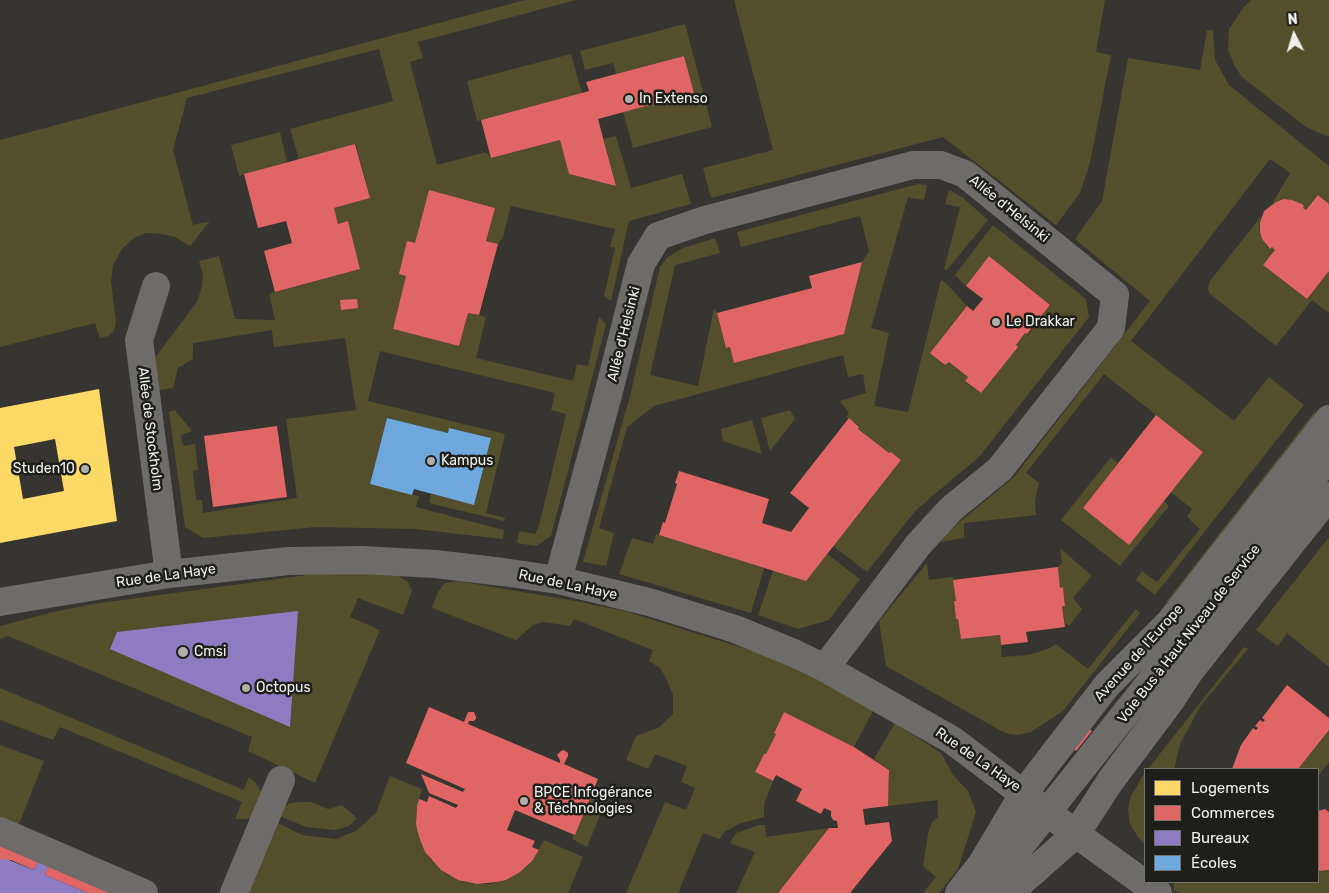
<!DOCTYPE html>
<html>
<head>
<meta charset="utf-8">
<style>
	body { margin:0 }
	#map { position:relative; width:1329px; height:893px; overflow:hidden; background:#363532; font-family:Rubik,sans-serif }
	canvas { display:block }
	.legend { position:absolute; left:1144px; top:768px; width:175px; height:115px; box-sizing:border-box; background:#1e1e1b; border:1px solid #72726f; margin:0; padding:6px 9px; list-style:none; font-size:15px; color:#efefec }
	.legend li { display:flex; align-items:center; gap:10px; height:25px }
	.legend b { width:25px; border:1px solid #72726f }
	.north { position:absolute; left:1269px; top:10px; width:50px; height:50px; -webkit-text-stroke:4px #1e1e1b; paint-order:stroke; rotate:355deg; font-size:14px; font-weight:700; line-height:20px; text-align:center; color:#efefec }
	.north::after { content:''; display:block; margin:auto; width:18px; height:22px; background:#efefec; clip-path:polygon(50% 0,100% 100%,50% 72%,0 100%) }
</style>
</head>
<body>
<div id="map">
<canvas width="1329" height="893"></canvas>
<ul class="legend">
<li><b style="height:14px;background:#ffd966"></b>Logements</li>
<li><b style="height:14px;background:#e06666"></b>Commerces</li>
<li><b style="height:14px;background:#8e7cc3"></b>Bureaux</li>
<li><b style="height:14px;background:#6fa8dc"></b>Écoles</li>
</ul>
<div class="north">N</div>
</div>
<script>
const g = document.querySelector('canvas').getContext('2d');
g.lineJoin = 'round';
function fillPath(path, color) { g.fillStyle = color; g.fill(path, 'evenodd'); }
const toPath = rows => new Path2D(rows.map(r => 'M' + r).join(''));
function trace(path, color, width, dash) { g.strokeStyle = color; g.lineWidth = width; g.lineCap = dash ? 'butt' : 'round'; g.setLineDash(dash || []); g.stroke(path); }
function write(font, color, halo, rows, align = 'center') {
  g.font = font + ' Rubik,sans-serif'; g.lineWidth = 5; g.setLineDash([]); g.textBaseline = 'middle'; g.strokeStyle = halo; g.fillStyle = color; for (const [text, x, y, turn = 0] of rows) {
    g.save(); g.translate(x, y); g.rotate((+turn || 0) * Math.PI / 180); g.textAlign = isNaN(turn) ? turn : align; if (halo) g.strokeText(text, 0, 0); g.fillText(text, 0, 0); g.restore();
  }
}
fillPath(toPath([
	[525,0,576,0,418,42,423,58,410,62,437,165,486,152,491,158,560,140,569,174,616,186,604,139,616,136,631,188,682,174,691,204,629,221,611,301,604,296,615,248,610,247,615,229,511,206,503,237,498,244,486,241,495,208,429,191,415,243,399,274,406,276,393,329,459,346,468,313,479,315,486,317,476,358,573,381,577,364,588,366,599,317,606,324,551,536,536,546,517,543,519,531,535,534,539,526,566,414,551,410,555,393,380,351,368,401,505,434,486,513,505,518,504,521,429,503,431,494,474,504,491,438,449,428,448,433,387,418,370,484,419,496,416,507,504,530,503,539,415,529,316,527,203,538,185,527,169,412,175,410,192,431,181,435,183,446,195,444,198,470,193,471,196,500,202,500,203,513,297,498,286,419,356,410,345,338,274,347,272,330,193,343,193,359,178,368,173,388,154,391,151,363,197,302,202,286,203,274,199,261,219,256,235,319,275,320,269,294,360,269,348,222,338,224,334,208,370,198,356,144,299,159,290,129,393,101,379,49,187,98,173,150,193,225,210,221,190,246,175,237,162,234,146,233,134,238,122,249,113,265,111,281,116,322,114,331,108,336,100,338,95,323,0,347,0,140],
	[734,0,1105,0,1096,52,1111,55,1090,163,1080,193,1056,225,943,137,711,198,703,168,773,150],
	[1251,0,1329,0,1329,137,1306,127,1242,77,1234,65,1228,49,1229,29,1244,7],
	[685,24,712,127,633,148,623,112,694,93,684,56,616,74,613,63,585,70,580,51],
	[1207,30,1213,30,1215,60,1229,85,1329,166,1329,204,1318,195,1306,210,1303,208,1302,204,1292,200,1284,199,1272,204,1290,173,1270,159,1131,341,1234,421,1269,377,1304,405,1155,595,1136,580,1142,571,1157,582,1200,529,1187,517,1192,509,1171,492,1203,452,1104,374,1026,473,1039,483,1035,500,1036,515,964,523,964,538,940,542,950,530,1014,477,1150,301,1075,239,1102,201,1128,58,1200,70],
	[571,54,582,93,477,121,467,81],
	[280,132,287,162,239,176,231,145],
	[918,184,927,185,924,200,908,197,871,328,889,333,874,406,908,412,941,280,946,283,967,306,930,353,945,365,949,362,968,377,965,382,980,393,1018,347,1016,345,1025,333,1028,335,1050,305,989,256,966,286,955,275,993,225,1086,299,1089,317,979,457,916,510,867,572,833,546,901,460,891,452,889,453,858,429,859,426,846,417,849,413,840,401,866,393,863,374,848,377,843,355,654,406,627,427,599,528,614,533,606,566,583,562,630,396,660,267,668,257,683,248,715,238,720,253,675,265,650,375,698,386,714,308,717,313,726,348,730,347,734,363,844,334,862,262,869,251,860,216,741,247,737,232],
	[949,190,962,197,988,220,947,270,944,269,960,207,945,204],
	[1262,215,1259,227,1261,236,1267,247,1270,249,1272,247,1275,250,1263,265,1307,299,1329,271,1329,313,1312,300,1276,346,1210,294,1208,289,1210,281],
	[790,410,795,419,770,451,761,418],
	[1315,411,1317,422,1177,601,1166,602],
	[752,420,762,454,723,441,721,429],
	[1111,457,1118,463,1083,508,1129,544,1164,501,1169,506,1120,566,1061,520],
	[656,534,764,568,751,613,619,574,632,538,653,544],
	[1329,537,1329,667,1287,633,1278,646,1256,630],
	[1060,548,1092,576,1073,598,1082,609,1069,626,1065,623,1062,606,1065,605,1063,587,1060,588,1058,567,1062,563],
	[827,554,860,579,829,620,798,629,758,615,773,571],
	[927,563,929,580,953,577,956,601,954,601,956,619,958,619,961,639,1000,635,1002,657,1028,655,1048,649,1056,644,1088,669,1136,609,1140,613,1063,711,1031,732,1017,735,1005,733,886,666,879,621],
	[322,573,395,574,408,582,412,591,403,615,358,598,350,617,380,630,315,783,248,751,252,737,8,636,0,639,0,626,53,612,93,604],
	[458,581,575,601,625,611,759,653,832,681,875,707,854,747,784,712,774,732,776,734,766,754,764,754,755,772,773,781,764,804,764,817,739,824,724,832,720,839,703,833,678,893,626,893,665,802,686,810,695,788,681,782,687,766,655,754,648,769,626,760,636,736,658,728,673,714,673,695,666,678,660,668,649,661,653,650,574,619,570,626,544,622,533,625,516,640,432,608,438,592,445,583],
	[1244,647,1248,649,1201,705,1181,742,1174,769,1148,769],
	[0,688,244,790,249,777,255,782,261,792,263,803,258,813,248,819,235,819,242,802,60,727,53,740,0,720],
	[895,723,941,753,953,775,968,791,976,812,958,869,939,893,923,893,936,877,923,866,928,834,932,822,938,817,938,800,888,806,889,770,874,759],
	[1329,730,1329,762,1318,776,1318,769,1298,769],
	[0,745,44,761,19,824,16,827,0,819],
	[1145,772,1145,844,1138,837,1130,824,1128,810,1131,796],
	[390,776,422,789,417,806,416,818,419,837,430,859,446,874,464,882,477,884,490,884,506,880,526,867,536,855,544,840,583,857,568,893,247,893,276,822,302,835,336,839,356,831,376,813],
	[595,788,609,793,587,847,572,839],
	[304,802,311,802,328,809,342,805,357,818,349,826,335,830,306,827,280,816,282,808,290,803],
	[760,825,765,825,766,837,829,828,778,893,736,893,755,852,730,843,736,833],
	[1329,870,1329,893,1180,893,1174,890,1174,882,1318,882,1318,871]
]), '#534f2d');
fillPath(toPath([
	[99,389,117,521,0,543,0,408],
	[55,439,64,491,23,499,14,447]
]), '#ffd966');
fillPath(toPath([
	[684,56,694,93,598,119,616,186,569,174,560,140,491,158,481,120,589,91,586,82],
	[355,144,370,198,334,208,338,224,348,221,360,269,275,292,264,251,292,243,286,221,258,228,244,174],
	[429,190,495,208,486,241,498,244,479,315,468,313,459,346,393,329,406,276,399,274,407,241,415,243],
	[1318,195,1329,204,1329,271,1307,299,1263,265,1275,250,1272,247,1270,249,1262,239,1260,232,1260,223,1264,211,1276,202,1284,199,1292,200,1302,204,1304,206,1303,208,1306,210],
	[989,256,1050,305,1027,334,1025,333,1016,345,1018,347,981,393,965,381,968,377,949,362,945,365,930,353,967,306,973,311,983,299,966,286],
	[862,262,844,334,734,363,730,347,726,348,717,313,812,288,809,276],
	[357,299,358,308,341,310,340,300],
	[1156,415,1203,452,1129,545,1083,508],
	[849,418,859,427,858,429,889,453,891,452,901,460,806,581,659,535,663,522,665,523,677,484,675,483,679,471,769,499,762,523,791,532,809,508,790,493],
	[277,426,287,497,213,507,204,436],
	[1058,567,1060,588,1063,587,1065,606,1062,606,1065,627,1026,632,1028,642,1001,645,1000,635,961,639,958,619,956,619,954,601,956,601,953,580],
	[1287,685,1329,718,1329,730,1298,769,1232,769,1241,745,1253,728,1256,730,1258,728,1255,726,1260,720,1263,722,1265,720,1262,718],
	[429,707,464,722,468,712,474,712,476,717,476,719,474,721,469,721,468,724,560,763,560,760,557,755,561,751,564,750,568,753,568,756,564,764,598,779,575,835,515,810,507,830,535,841,532,847,539,850,532,861,520,872,506,880,497,882,477,884,458,880,441,870,425,852,419,837,416,824,417,806,419,799,427,802,429,796,456,808,458,805,429,793,421,774,463,792,465,789,406,763],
	[784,712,854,747,889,770,888,806,863,809,865,825,889,822,892,841,850,893,778,893,829,828,838,828,837,821,833,820,831,816,831,811,824,808,821,814,796,801,802,789,776,775,773,781,755,772,764,754,766,754,776,734,774,733],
	[1088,728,1092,731,1076,751,1071,748],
	[1325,809,1329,812,1329,870,1318,871,1318,811],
	[0,846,38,862,34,870,11,860,0,860],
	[48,866,112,893,88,893,45,875]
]), '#e06666');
fillPath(toPath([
	[298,611,290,727,110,649,117,632],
	[6,859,34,870,38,862,48,866,45,875,88,893,0,893,0,860]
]), '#8e7cc3');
fillPath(toPath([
	[387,418,448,433,449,428,491,438,474,505,414,489,412,495,370,484]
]), '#6fa8dc');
trace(toPath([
	[156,286,139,340,169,574],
	[558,580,609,391,641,264,658,236,705,220,913,165,941,165,965,174,1115,295,1111,328,1000,469,951,509,918,545,825,668],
	[0,602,169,574,288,561,362,560,435,564,503,572,558,580,649,602,735,629,796,654,825,668,952,740,1076,834,1158,893],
	[0,831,144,893],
	[234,893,281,780],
	[959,893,981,865,1024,793,1046,764,1107,685,1170,622,1329,419],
	[983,893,1329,457],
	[1009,893,1076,834,1111,780,1171,700,1190,671,1329,496]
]), '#6d6c6b', 28);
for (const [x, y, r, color] of [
	[629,99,5,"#aeaeab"],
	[996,322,5,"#aeaeab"],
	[431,461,5,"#aeaeab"],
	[85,469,5,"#aeaeab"],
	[183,652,6,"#aeaeab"],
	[246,688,5,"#aeaeab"],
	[524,801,5,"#aeaeab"]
]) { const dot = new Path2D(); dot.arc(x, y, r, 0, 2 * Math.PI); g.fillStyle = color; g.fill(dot); trace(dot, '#1e1e1b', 2); }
write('14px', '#efefec', '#1e1e1b', [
	["In Extenso",639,99],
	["Le Drakkar",1006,322],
	["Kampus",441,461],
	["Studen10",75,469,"right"],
	["Cmsi",194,652],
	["Octopus",256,688],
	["BPCE Infogérance",534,793],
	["& Téchnologies",534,809]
], 'left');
write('14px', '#efefec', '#1e1e1b', [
	["Allée d'Helsinki",1009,209,39],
	["Allée d'Helsinki",624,334,-76],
	["Allée de Stockholm",150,429,83],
	["Rue de La Haye",166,576,-8],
	["Rue de La Haye",568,585,12],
	["Voie Bus à Haut Niveau de Service",1189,634,-52],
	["Avenue de l'Europe",1139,653,-48],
	["Rue de La Haye",978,760,35]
]);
</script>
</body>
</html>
